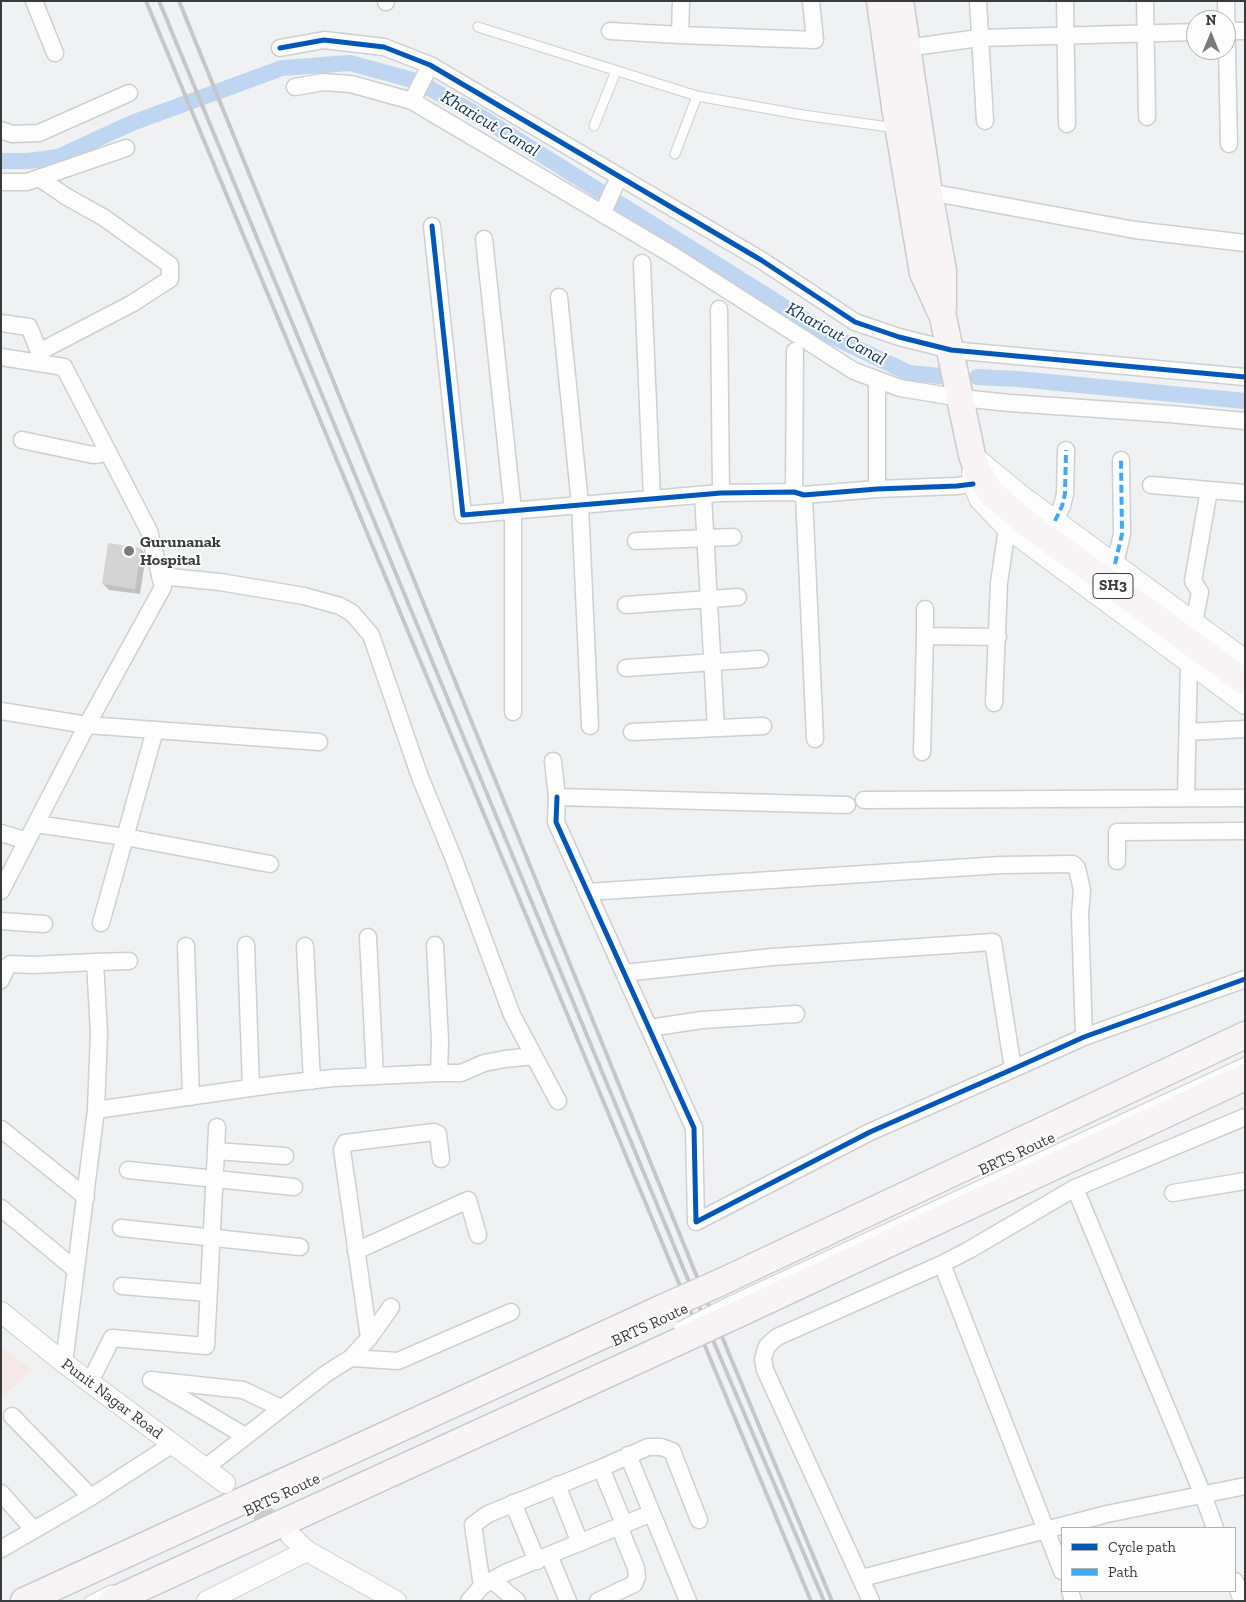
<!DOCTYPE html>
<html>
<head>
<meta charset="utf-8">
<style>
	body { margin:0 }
	#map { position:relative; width:1246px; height:1602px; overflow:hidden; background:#eff1f3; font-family:"Zilla Slab",serif }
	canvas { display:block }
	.frame { position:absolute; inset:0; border:2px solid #393a3b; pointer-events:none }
	.legend { position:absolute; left:1061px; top:1527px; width:175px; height:65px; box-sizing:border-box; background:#fefeff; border:1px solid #afb0b1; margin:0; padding:6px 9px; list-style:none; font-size:15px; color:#393a3b }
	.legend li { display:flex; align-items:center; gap:10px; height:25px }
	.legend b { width:25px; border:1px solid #afb0b1 }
	.north { position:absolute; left:1186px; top:10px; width:50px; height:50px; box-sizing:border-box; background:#fefeff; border:1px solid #afb0b1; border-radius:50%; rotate:0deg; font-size:14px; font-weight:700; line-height:20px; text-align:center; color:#393a3b }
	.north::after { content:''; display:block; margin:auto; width:18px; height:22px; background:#797a7b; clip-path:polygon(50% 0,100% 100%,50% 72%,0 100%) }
</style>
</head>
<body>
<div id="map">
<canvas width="1246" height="1602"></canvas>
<div class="frame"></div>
<ul class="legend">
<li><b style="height:6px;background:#0057b8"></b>Cycle path</li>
<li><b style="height:6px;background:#3fa9f5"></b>Path</li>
</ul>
<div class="north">N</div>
</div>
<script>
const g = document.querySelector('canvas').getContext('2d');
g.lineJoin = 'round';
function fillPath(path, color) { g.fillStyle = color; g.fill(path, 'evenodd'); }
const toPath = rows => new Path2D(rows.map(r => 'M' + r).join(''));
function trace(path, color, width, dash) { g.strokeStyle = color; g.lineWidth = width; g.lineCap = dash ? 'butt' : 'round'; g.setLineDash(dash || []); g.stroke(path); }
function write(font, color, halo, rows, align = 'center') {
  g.font = font + ' "Zilla Slab",serif'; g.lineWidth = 4; g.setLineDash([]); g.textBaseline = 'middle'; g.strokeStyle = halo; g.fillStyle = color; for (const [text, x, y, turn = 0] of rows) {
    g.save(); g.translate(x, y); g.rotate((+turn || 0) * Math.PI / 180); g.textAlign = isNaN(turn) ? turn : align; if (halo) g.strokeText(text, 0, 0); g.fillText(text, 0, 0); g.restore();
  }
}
fillPath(toPath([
	[1,1346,32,1370,1,1398]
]), '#f6e8e7');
fillPath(toPath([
	[141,549,146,555,140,594,109,590,103,584]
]), '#0003');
trace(toPath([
	[1,161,29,161,58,157,132,123,282,68,350,63,416,81,478,115,831,336,909,373,941,376],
	[977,377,1018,379,1245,401]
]), '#bed6f2', 16);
fillPath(toPath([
	[108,543,141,548,135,589,102,584]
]), '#d4d4d5');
trace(toPath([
	[236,1492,287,1533]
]), '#cbccce', 20, [20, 10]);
const service = toPath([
	[478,27,697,96,803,115,896,128],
	[594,126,616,71],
	[675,154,697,96],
	[730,1301,1245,1062],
	[89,1601,111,1590]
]);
const minor = toPath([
	[34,1,55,53],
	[681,1,680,35,815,40,811,1],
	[978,1,985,121],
	[1065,1,1067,124],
	[1145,1,1147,117],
	[1226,1,1229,144],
	[386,2,386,1],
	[610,31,680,35],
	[1226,31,1245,31],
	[280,48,324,40,384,47,430,65,761,260,855,322,899,337,951,350,1245,377],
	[899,49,979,38,1196,32],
	[295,87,323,82,351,84,412,101,674,256,854,371,900,388,961,398,1010,403,1170,414,1245,421],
	[412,101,430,65],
	[1,130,12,134,39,133,129,93],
	[39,178,67,197,103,217,170,265,170,279,133,303,39,352],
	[1,182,27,182,126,148],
	[929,192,1135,230,1245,243],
	[602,214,619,177],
	[432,226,463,515,721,493,794,492,804,495,877,489,957,486,973,484],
	[484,239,513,510,513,712],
	[642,263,652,499],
	[559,297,580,504,590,726],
	[719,309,721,493],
	[1,323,29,327,43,361],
	[1,357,64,367,149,531,163,587,87,725,319,742],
	[877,380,877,489],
	[22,440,93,455,109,453],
	[1151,485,1245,493],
	[794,492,795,351],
	[703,495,716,728],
	[804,495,815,739],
	[1055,521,1062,506,1065,494,1066,450],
	[636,541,733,537],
	[1115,564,1122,534,1121,460],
	[160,576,220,582,304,596,340,606,352,613,371,635,420,777,453,857,512,1015,558,1101],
	[626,605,738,597],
	[925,609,925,636],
	[1194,623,1200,592,1193,581,1209,490],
	[626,668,760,659],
	[994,703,999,583,1007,528],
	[1,711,87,725,1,891],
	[632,732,763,726],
	[1188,732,1245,729],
	[922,752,925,636,998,637],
	[553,761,557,797,847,805],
	[557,797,556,822,694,1128,696,1222,870,1132,1013,1069,1084,1037,1245,979],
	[1186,798,1189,662],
	[864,800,1245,798],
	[36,824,125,837,270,864],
	[1,833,27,841],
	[1117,861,1117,832,1245,831],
	[587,892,1001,865,1073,864,1077,868,1082,890,1080,914,1084,1037],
	[1,921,44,924],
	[101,923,155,730],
	[368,937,375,1076],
	[246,945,251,1088],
	[186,946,191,1097],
	[305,946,312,1081],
	[95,962,129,961],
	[624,973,772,957,993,942,1013,1069],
	[1,980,7,967,11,964,33,965,95,962,99,1033,96,1110,64,1363],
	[649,1028,702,1020,796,1014],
	[439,1073,461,1073,484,1063,505,1059,534,1056],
	[96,1110,271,1085,333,1078,439,1073,440,1041,435,945],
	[1,1129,86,1197],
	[216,1151,217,1127],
	[128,1170,294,1187],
	[1075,1188,1203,1495,1215,1528],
	[1173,1193,1245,1181],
	[1,1208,76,1270],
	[121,1228,300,1247],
	[356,1251,468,1200,478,1235],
	[942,1264,1062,1571],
	[122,1286,208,1293],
	[369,1338,342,1150,345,1143,434,1132,438,1134,441,1159],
	[351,1358,398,1361,511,1312],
	[90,1382,112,1338,206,1346,216,1151,285,1156],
	[12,1416,91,1497],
	[245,1436,151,1380,243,1390,281,1408],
	[628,1455,688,1601],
	[205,1468,327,1373,351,1358,369,1338,391,1307],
	[601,1468,624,1524],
	[557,1485,580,1543],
	[1,1493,34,1530],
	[513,1503,537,1561],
	[1,1549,91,1497,173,1444],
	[549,1555,568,1601],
	[862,1578,1107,1514,1245,1486],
	[492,1580,517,1601],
	[1235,1581,1242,1601],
	[482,1586,473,1525,488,1514,601,1468,648,1447,661,1447,672,1451,699,1520],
	[1070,1591,1073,1601],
	[469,1601,482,1586,505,1573,652,1513],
	[598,1601,634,1584,637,1577,636,1568,619,1526],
	[871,1601,765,1370,763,1359,767,1346,777,1337,942,1264,969,1250,1075,1188,1245,1117]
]);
const tertiary = toPath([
	[972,455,1022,496,1245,660],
	[972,473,973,484,980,500,1007,528,1245,704],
	[1,1312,64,1363,225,1483],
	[291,1536,307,1551,396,1601],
	[207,1601,307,1551]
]);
const primary = toPath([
	[880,1,895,107,923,273,943,317,972,455,980,477,992,494,1030,526,1245,682],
	[900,1,929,192,943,271,943,308],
	[719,1283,1245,1035],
	[736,1315,1245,1077],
	[24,1601,658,1310],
	[112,1601,673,1344]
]);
trace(service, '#cdcfd0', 11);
trace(minor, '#cdcfd0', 19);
trace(tertiary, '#cdcfd0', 22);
trace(primary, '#cacbcc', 29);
trace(service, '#fdfdfd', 9);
trace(minor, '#fdfdfd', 16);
trace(tertiary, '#fdfdfd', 20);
trace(primary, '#f8f4f6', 26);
trace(toPath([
	[146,1,811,1601],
	[159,1,713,1340,824,1601],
	[179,1,695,1272,832,1601]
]), '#c6c6c8', 4);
const serviceBridge = toPath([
	[679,1327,730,1301]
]);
const primaryBridge = toPath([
	[658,1310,719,1283],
	[673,1344,736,1315]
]);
trace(serviceBridge, '#cdcfd0', 11, []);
trace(primaryBridge, '#cacbcc', 29, []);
trace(serviceBridge, '#fdfdfd', 9);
trace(primaryBridge, '#f8f4f6', 26);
trace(toPath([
	[1055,521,1062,506,1065,494,1066,450],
	[1115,564,1122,534,1121,460]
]), '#3fa9f5', 4, [8, 4]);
trace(toPath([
	[280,48,324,40,384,47,430,65,761,260,855,322,899,337,951,350,1245,377],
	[432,226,463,515,721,493,794,492,804,495,877,489,957,486,973,484],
	[557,797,556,822,694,1128,696,1222,870,1132,1013,1069,1084,1037,1245,979]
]), '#0057b8', 5);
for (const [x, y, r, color] of [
	[129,551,6,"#797a7b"]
]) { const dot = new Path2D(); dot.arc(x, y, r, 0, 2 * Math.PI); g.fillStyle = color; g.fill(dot); trace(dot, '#fefeff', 2); }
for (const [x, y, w] of [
	[1113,586,40]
]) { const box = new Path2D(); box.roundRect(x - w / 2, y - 12.5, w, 25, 4); g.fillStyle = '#fefeff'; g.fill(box); trace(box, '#393a3b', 1); }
write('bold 15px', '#393a3b', null, [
	["SH3",1113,586]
]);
write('bold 16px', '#393a3b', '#fefeff', [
	["Gurunanak",140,542],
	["Hospital",140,560]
], 'left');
write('16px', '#393a3b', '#fefeff', [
	["BRTS Route",1017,1154,-25],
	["BRTS Route",650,1325,-25],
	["Punit Nagar Road",112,1399,37],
	["BRTS Route",282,1495,-25]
]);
write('italic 18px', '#0c3154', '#fefeff', [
	["Kharicut Canal",490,124,31],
	["Kharicut Canal",836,334,29]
]);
</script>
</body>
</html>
